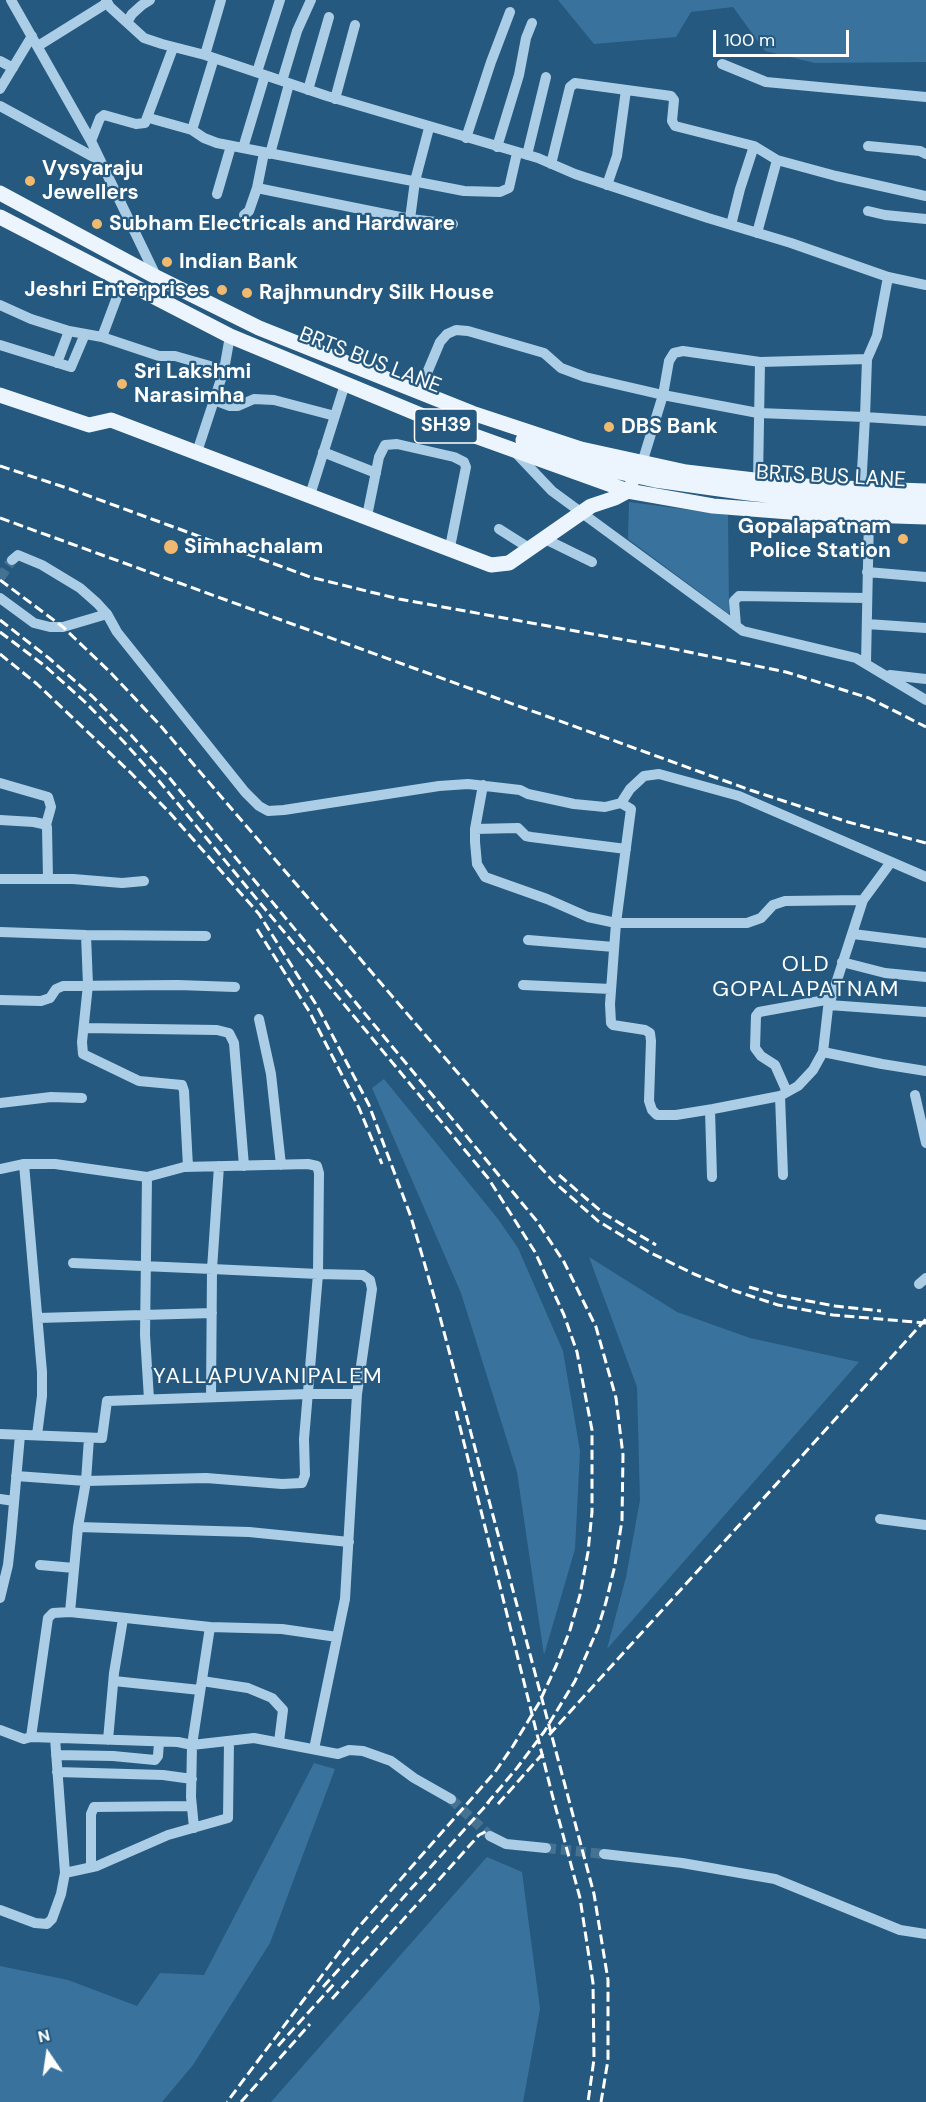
<!DOCTYPE html>
<html>
<head>
<meta charset="utf-8">
<style>
	body { margin:0 }
	#map { position:relative; width:926px; height:2102px; overflow:hidden; background:#25597f; font-family:"DM Sans",sans-serif }
	canvas { display:block }
	.north { position:absolute; left:18px; top:2024px; width:60px; height:60px; -webkit-text-stroke:4px #25597f; paint-order:stroke; rotate:347deg; font-size:16px; font-weight:700; line-height:24px; text-align:center; color:#fff }
	.north::after { content:''; display:block; margin:auto; width:21px; height:27px; background:#fff; clip-path:polygon(50% 0,100% 100%,50% 72%,0 100%) }
	.scale { position:absolute; left:713px; top:30px; width:136px; height:27px; box-sizing:border-box; border:3px solid #fff; border-top:0; padding-left:8px; font-size:18px; line-height:21px; white-space:nowrap; color:#fff; -webkit-text-stroke:4px #25597f; paint-order:stroke }
</style>
</head>
<body>
<div id="map">
<canvas width="926" height="2102"></canvas>
<div class="north">N</div>
<div class="scale">100 m</div>
</div>
<script>
const g = document.querySelector('canvas').getContext('2d');
g.lineJoin = 'round';
function fillPath(path, color) { g.fillStyle = color; g.fill(path, 'evenodd'); }
const toPath = rows => new Path2D(rows.map(r => 'M' + r).join(''));
function trace(path, color, width, dash) { g.strokeStyle = color; g.lineWidth = width; g.lineCap = dash ? 'butt' : 'round'; g.setLineDash(dash || []); g.stroke(path); }
function write(font, color, halo, rows, align = 'center') {
  g.font = font + ' "DM Sans",sans-serif'; g.lineWidth = 4.5; g.setLineDash([]); g.textBaseline = 'middle'; g.strokeStyle = halo; g.fillStyle = color; for (const [text, x, y, turn = 0] of rows) {
    g.save(); g.translate(x, y); g.rotate((+turn || 0) * Math.PI / 180); g.textAlign = isNaN(turn) ? turn : align; if (halo) g.strokeText(text, 0, 0); g.fillText(text, 0, 0); g.restore();
  }
}
fillPath(toPath([
	[558,0,926,0,926,62,815,63,765,51,733,7,691,12,676,37,594,44],
	[629,502,728,515,729,614,628,539],
	[384,1079,498,1219,518,1248,563,1351,580,1451,575,1549,544,1655,517,1472,461,1293,372,1088],
	[589,1257,677,1312,750,1338,859,1362,607,1649,626,1577,640,1500,637,1387],
	[314,1763,335,1769,270,1943,193,2065,162,2102,0,2102,0,1966,68,1980,137,2006,160,1973,204,1975],
	[487,1857,522,1872,540,2009,523,2102,271,2102]
]), '#39739d');
trace(toPath([
	[0,578,12,560],
	[451,1799,490,1836],
	[546,1848,604,1854]
]), '#467292', 10, [10, 5]);
trace(toPath([
	[11,0,91,141,156,276],
	[106,0,110,7,144,38,162,44,205,55,327,96,538,158,575,174,708,218,791,243,888,277,926,285],
	[127,22,132,14,142,5,150,0],
	[38,46,107,3],
	[205,55,221,0],
	[0,61,13,68],
	[722,64,766,82,926,97],
	[257,72,280,0],
	[282,81,297,31,311,0],
	[0,89,32,36],
	[308,90,329,17],
	[335,99,355,25],
	[0,106,99,160],
	[149,118,192,130,204,138,217,143,464,191,500,192,509,188,517,153],
	[192,130,214,58],
	[466,138,491,62,510,12],
	[91,141,100,118,104,115,136,124,145,123,173,48],
	[868,146,920,151,926,154],
	[497,147,519,75,526,38,532,23],
	[243,148,265,75],
	[264,153,257,188,410,219,415,181,429,128],
	[270,154,289,84],
	[527,155,546,77],
	[551,164,570,87,575,83,671,96,674,100,672,121,675,126,754,146,777,160,836,176,926,196],
	[607,185,617,156,626,90],
	[217,194,231,146],
	[868,211,885,215,926,219],
	[244,215,249,211,257,188],
	[410,219,453,224],
	[731,225,740,189,754,146],
	[757,233,777,160],
	[0,305,31,319,69,331],
	[102,337,123,281],
	[0,345,71,367,85,334],
	[867,359,865,417,926,421],
	[57,363,69,331,102,337,159,356,175,356,224,370],
	[419,392,440,342,447,334,456,330,468,331,544,353,561,368,585,377,663,395,758,413,865,417,861,489],
	[214,400,230,406,238,406,254,399,274,400,335,416],
	[197,452,224,370,230,336],
	[323,452,376,473],
	[515,452,552,491,743,631,856,658,926,700],
	[642,463,663,395,669,361,674,353,683,351,760,362,867,359,877,336,888,277],
	[758,481,760,362],
	[310,495,345,384],
	[367,516,379,457,385,445,397,444,454,457,464,462,466,467,450,547],
	[499,529,529,548],
	[543,538,592,562],
	[12,560,18,555,42,565,80,588,97,603,107,614,117,632,245,792,259,806,268,811,284,810,439,786,468,784,520,790,528,794,574,804,605,807,621,803,630,789,644,776,659,774,739,796,926,877],
	[867,572,926,577],
	[0,598,34,623,50,627,63,627,107,614],
	[867,624,926,628],
	[736,626,734,601,739,596,867,598],
	[866,663,869,515],
	[890,675,926,679],
	[0,783,48,797,51,807,46,825],
	[483,785,475,829,475,842,477,864,485,877,547,899,588,917,616,923,747,923,761,918,773,905,785,901,863,900,891,862],
	[621,803,631,809,616,923,610,1004,611,1023,613,1025,645,1030,650,1033,651,1041,649,1101,652,1110,657,1115,676,1115,713,1109,780,1096,798,1086,813,1070,823,1052,828,1008,863,900],
	[0,820,34,822,43,824,47,827,48,879],
	[475,829,518,828,526,836,531,837,626,849],
	[0,879,73,879,122,883,144,881],
	[0,932,86,935,206,936],
	[853,934,926,943],
	[86,935,88,985,82,1042,83,1054,139,1081,182,1085,184,1091,188,1167],
	[528,940,614,947],
	[842,962,885,973,926,977],
	[523,985,611,989],
	[0,1000,41,1001,50,998,56,989,63,986,178,985,235,987],
	[829,1005,926,1012],
	[259,1019,271,1074,281,1165],
	[84,1028,217,1030,229,1033,234,1043,244,1166],
	[823,1052,882,1064,926,1071],
	[787,1092,775,1065,761,1056,755,1048,756,1016,759,1012,770,1010,831,999],
	[915,1095,926,1143],
	[780,1096,783,1175],
	[0,1103,51,1097,82,1098],
	[710,1110,712,1177],
	[24,1164,42,1372,42,1396,37,1435],
	[0,1169,24,1164,55,1164,147,1177,184,1167,308,1164,317,1166,319,1173,318,1274,363,1275,370,1280,372,1289,357,1394],
	[147,1177,145,1335,149,1399],
	[73,1263,212,1269,211,1397],
	[919,1284,926,1278],
	[38,1318,212,1313],
	[0,1434,102,1438,107,1401,307,1394,357,1394,345,1599,314,1749],
	[89,1438,86,1481,78,1527,70,1612,210,1627,192,1745,191,1797,194,1828],
	[16,1476,86,1481,206,1478,282,1484,302,1483,305,1475,304,1439,318,1274,212,1269,219,1166],
	[0,1499,14,1501],
	[880,1519,926,1525],
	[78,1527,249,1532,349,1542],
	[40,1565,74,1568],
	[0,1598,8,1565,11,1537,20,1435],
	[210,1627,282,1629,337,1637],
	[114,1681,200,1690],
	[202,1681,248,1688,272,1698,283,1710,279,1742],
	[0,1730,24,1739,31,1737,178,1742,192,1745,254,1738,338,1754,349,1750,363,1751,391,1761,414,1778,451,1799],
	[31,1737,48,1618,53,1613,70,1612],
	[108,1740,114,1673,123,1619],
	[56,1755,113,1756,155,1760,158,1756,159,1742],
	[57,1772,163,1775,192,1779],
	[490,1836,506,1844,546,1848],
	[604,1854,682,1863,775,1879,900,1930,926,1934],
	[91,1867,91,1814,94,1807,192,1806],
	[65,1873,97,1866,168,1835,228,1818,229,1742],
	[0,1910,35,1923,47,1924,52,1919,61,1894,65,1873,55,1738]
]), '#abcee6', 10);
trace(toPath([
	[0,193,156,277,259,328,472,413,581,449,686,472,814,487,926,491],
	[0,217,230,336,447,426,628,491,713,506,802,513,926,517],
	[0,395,89,425,111,420,491,565,509,563,591,506,615,498,628,491,631,486],
	[523,440,619,472,655,480,748,493,812,500,926,503]
]), '#ecf5fd', 15);
trace(toPath([
	[0,466,70,489,310,577,399,599,664,647,786,672,869,698,926,727],
	[0,518,750,790,848,822,926,843],
	[0,580,63,627,110,672,159,724,511,1135,553,1181,598,1221,649,1252,694,1274,735,1291,778,1305,833,1315,926,1323],
	[0,620,50,659,92,696,131,735,167,775,536,1220,564,1262,596,1327,616,1398,623,1455,622,1520,615,1565,606,1602,598,1628,575,1681,544,1732,517,1768,484,1807],
	[0,632,45,666,85,702,124,742,159,781,488,1178,535,1252,564,1315,577,1352,592,1430,592,1512,588,1552,580,1595,570,1630,556,1666,539,1703,513,1746,495,1772,356,1930,227,2102],
	[0,654,37,684,131,773,169,812,259,914,317,1006,369,1105,411,1217,440,1317,594,1894,608,1980,608,2060,601,2102],
	[257,929,309,1011,359,1108,382,1164],
	[559,1175,603,1213,656,1245],
	[749,1287,781,1296,835,1306,881,1311],
	[456,1411,552,1794,580,1898,593,1983,594,2059,588,2102],
	[549,1735,926,1319],
	[498,1804,546,1750],
	[323,1987,489,1802],
	[332,1999,479,1835,489,1830],
	[278,2046,335,1983],
	[241,2102,310,2024]
]), '#fff', 3, [10, 4.5]);
for (const [x, y, r, color] of [
	[30,181,6,"#efb970"],
	[97,224,6,"#efb970"],
	[167,262,6,"#efb970"],
	[222,290,6,"#efb970"],
	[247,293,6,"#efb970"],
	[122,384,6,"#efb970"],
	[609,427,6,"#efb970"],
	[903,539,6,"#efb970"],
	[171,547,8,"#efb970"]
]) { const dot = new Path2D(); dot.arc(x, y, r, 0, 2 * Math.PI); g.fillStyle = color; g.fill(dot); trace(dot, '#25597f', 2); }
for (const [x, y, w] of [
	[446,426,63]
]) { const box = new Path2D(); box.roundRect(x - w / 2, y - 17, w, 34, 4.5); g.fillStyle = '#25597f'; g.fill(box); trace(box, '#fff', 1.5); }
write('bold 20px', '#fff', null, [
	["SH39",446,426]
]);
write('bold 21px', '#fff', '#25597f', [
	["Vysyaraju",42,169],
	["Jewellers",42,193],
	["Subham Electricals and Hardware",109,224],
	["Indian Bank",179,262],
	["Jeshri Enterprises",210,290,"right"],
	["Rajhmundry Silk House",259,293],
	["Sri Lakshmi",134,372],
	["Narasimha",134,396],
	["DBS Bank",621,427],
	["Gopalapatnam",891,527,"right"],
	["Police Station",891,551,"right"],
	["Simhachalam",184,547]
], 'left');
write('21px', '#fff', '#25597f', [
	["BRTS BUS LANE",370,361,21],
	["BRTS BUS LANE",831,477,3]
]);
g.letterSpacing = '1.5px';
write('22px', '#fff', '#25597f', [
	["OLD",806,965],
	["GOPALAPATNAM",806,990],
	["YALLAPUVANIPALEM",268,1377]
]);
g.letterSpacing = '0px';
</script>
</body>
</html>
